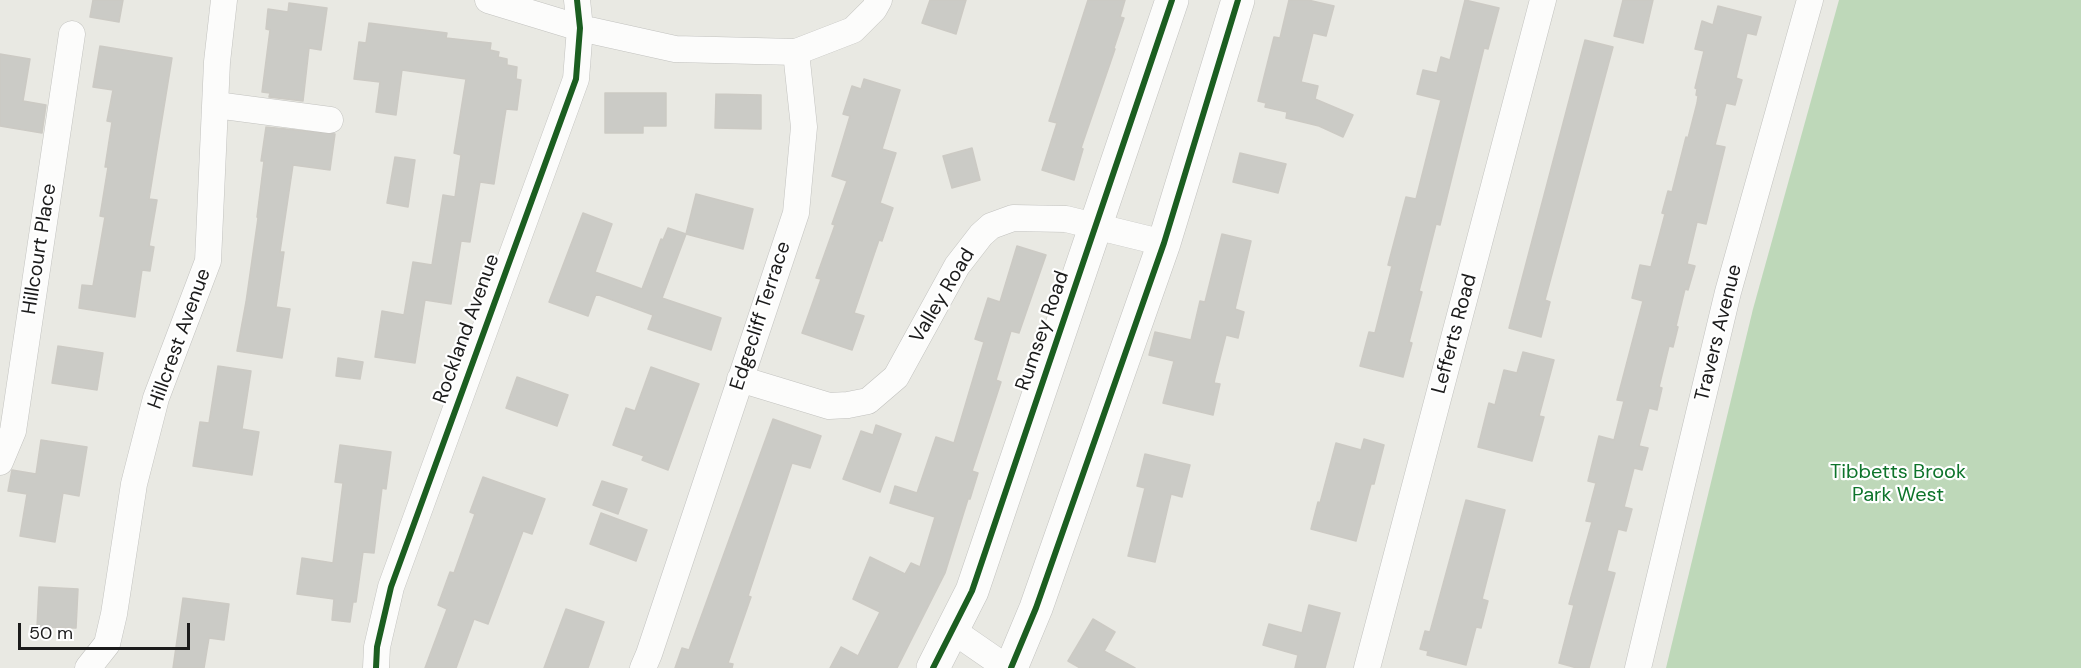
<!DOCTYPE html>
<html>
<head>
<meta charset="utf-8">
<style>
	body { margin:0 }
	#map { position:relative; width:2081px; height:668px; overflow:hidden; background:#e9e9e3; font-family:"DM Sans",sans-serif }
	canvas { display:block }
	.scale { position:absolute; left:18px; top:623px; width:172px; height:27px; box-sizing:border-box; border:3px solid #1b1b1b; border-top:0; padding-left:8px; font-size:18px; line-height:21px; white-space:nowrap; color:#1b1b1b; -webkit-text-stroke:4px #fff; paint-order:stroke }
</style>
</head>
<body>
<div id="map">
<canvas width="2081" height="668"></canvas>
<div class="scale">50 m</div>
</div>
<script>
const g = document.querySelector('canvas').getContext('2d');
g.lineJoin = 'round';
function fillPath(path, color) { g.fillStyle = color; g.fill(path, 'evenodd'); }
const toPath = rows => new Path2D(rows.map(r => 'M' + r).join(''));
function trace(path, color, width, dash) { g.strokeStyle = color; g.lineWidth = width; g.lineCap = dash ? 'butt' : 'round'; g.setLineDash(dash || []); g.stroke(path); }
function write(font, color, halo, rows, align = 'center') {
  g.font = font + ' "DM Sans",sans-serif'; g.lineWidth = 4.5; g.setLineDash([]); g.textBaseline = 'middle'; g.strokeStyle = halo; g.fillStyle = color; for (const [text, x, y, turn = 0] of rows) {
    g.save(); g.translate(x, y); g.rotate((+turn || 0) * Math.PI / 180); g.textAlign = isNaN(turn) ? turn : align; if (halo) g.strokeText(text, 0, 0); g.fillText(text, 0, 0); g.restore();
  }
}
fillPath(toPath([
	[1839,0,2081,0,2081,668,1666,668,1753,309]
]), '#bed8b9');
const building = toPath([
	[93,0,123,0,119,22,90,17,93,0],
	[930,0,966,0,956,34,922,23,930,0],
	[1088,0,1125,0,1120,17,1124,18,1114,48,1115,49,1081,148,1083,149,1074,180,1042,170,1057,123,1049,121,1088,0],
	[1289,0,1308,0,1334,6,1326,36,1313,33,1301,82,1318,86,1315,99,1353,115,1343,137,1319,126,1286,118,1287,112,1265,107,1266,103,1258,101,1274,37,1280,38,1289,0],
	[1465,0,1499,8,1488,49,1484,48,1440,225,1436,224,1419,291,1422,292,1409,342,1412,343,1403,377,1360,366,1369,332,1375,333,1392,266,1388,265,1406,197,1416,199,1441,100,1417,94,1423,70,1437,73,1441,57,1450,60,1465,0],
	[1623,0,1653,0,1643,43,1614,36,1623,0],
	[289,3,327,8,321,50,309,48,303,101,269,97,270,93,262,92,270,30,266,29,268,9,288,12,289,3],
	[1718,6,1761,17,1756,35,1747,33,1736,78,1742,80,1735,105,1726,103,1715,145,1725,147,1706,224,1697,222,1687,264,1695,266,1688,290,1685,289,1676,326,1678,327,1673,347,1669,346,1659,387,1662,388,1657,410,1649,408,1639,446,1648,448,1642,470,1634,468,1624,507,1632,509,1626,531,1618,529,1607,571,1615,573,1589,668,1577,668,1559,663,1574,605,1569,604,1592,522,1586,521,1596,483,1588,481,1599,436,1614,440,1624,401,1617,400,1643,301,1632,298,1640,265,1651,267,1665,214,1662,213,1668,191,1672,192,1686,137,1688,138,1697,103,1698,96,1696,95,1697,89,1695,88,1704,51,1695,49,1702,21,1713,25,1718,6],
	[369,23,447,33,446,38,491,43,490,50,499,52,498,57,507,59,507,65,517,67,516,79,521,80,517,110,506,109,494,184,480,182,470,242,461,241,451,304,425,300,415,363,375,357,382,311,404,315,413,262,432,265,443,195,455,197,461,155,454,153,466,79,402,70,396,115,376,112,380,82,354,79,359,42,366,43,369,23],
	[1585,40,1613,47,1545,300,1550,302,1541,337,1509,328,1585,40],
	[100,46,172,58,149,199,157,200,149,246,154,247,150,271,142,270,135,317,79,308,82,285,93,286,105,217,100,216,108,167,105,167,112,122,107,121,113,90,93,87,100,46],
	[0,54,30,59,23,101,46,105,42,133,0,126,0,54],
	[864,79,900,90,882,149,896,153,880,203,893,208,882,241,879,240,854,313,864,316,852,350,802,333,821,279,816,278,835,225,832,224,847,181,832,176,850,116,843,114,852,86,861,89,864,79],
	[605,93,666,93,666,126,643,126,643,133,605,133,605,93],
	[716,94,761,95,761,129,715,128,716,94],
	[266,127,335,134,330,170,293,165,280,252,284,252,276,307,290,309,282,358,237,351,246,302,258,218,257,217,264,161,261,161,266,127],
	[972,148,980,180,952,188,943,156,972,148],
	[1240,153,1286,164,1278,193,1233,182,1240,153],
	[395,157,415,160,408,207,387,203,395,157],
	[696,194,753,209,743,249,686,234,696,194],
	[583,213,612,224,595,272,642,289,661,239,663,240,668,228,686,234,662,298,721,318,711,350,648,329,653,315,596,294,588,316,549,302,583,213],
	[1222,234,1251,241,1235,309,1244,312,1238,338,1226,335,1215,378,1214,383,1220,384,1213,415,1163,403,1174,361,1149,355,1155,332,1191,340,1200,301,1205,302,1222,234],
	[1017,246,1046,255,1019,333,1011,331,996,380,1001,382,972,471,978,473,970,499,968,499,945,573,897,668,830,668,841,647,858,656,880,612,853,599,870,557,905,574,911,563,920,567,935,517,890,503,895,486,917,493,936,437,954,443,984,342,975,339,988,298,1000,302,1017,246],
	[58,346,103,353,97,390,52,383,58,346],
	[1523,352,1554,360,1539,416,1544,417,1532,461,1478,447,1489,403,1495,405,1504,370,1517,373,1523,352],
	[338,358,363,362,360,379,336,376,338,358],
	[218,366,251,371,242,429,259,432,252,475,193,466,200,422,209,423,218,366],
	[651,367,699,384,668,470,642,460,644,456,613,445,626,408,635,411,651,367],
	[517,377,568,395,557,426,506,408,517,377],
	[773,419,821,436,810,468,792,463,748,596,751,597,728,663,733,664,732,668,675,668,682,648,689,650,773,419],
	[876,425,901,434,880,492,843,479,861,431,873,435,876,425],
	[1364,439,1384,445,1374,484,1371,484,1356,541,1311,529,1318,502,1320,503,1336,443,1361,450,1364,439],
	[41,440,87,447,79,496,63,493,55,542,20,536,27,494,8,491,12,470,36,474,41,440],
	[340,445,391,452,386,489,382,488,374,553,363,552,356,602,353,602,350,622,332,620,334,599,297,594,302,558,333,563,343,483,335,482,340,445],
	[1145,454,1190,465,1182,497,1171,494,1155,562,1128,556,1145,488,1137,486,1145,454],
	[483,477,545,499,532,534,523,531,488,624,474,619,456,668,425,668,447,609,438,605,450,572,454,573,475,514,470,512,483,477],
	[602,481,627,489,618,514,593,505,602,481],
	[1466,500,1505,510,1482,599,1488,601,1481,628,1476,627,1466,665,1427,655,1428,651,1420,649,1425,631,1430,632,1466,500],
	[601,513,647,530,636,561,590,544,601,513],
	[39,587,78,589,76,628,37,627,39,587],
	[183,598,229,604,224,640,209,638,204,668,173,668,183,598],
	[1309,605,1340,613,1325,668,1295,668,1298,655,1263,645,1269,624,1302,633,1309,605],
	[566,609,604,622,588,668,544,668,566,609],
	[1093,619,1115,632,1104,651,1135,668,1080,668,1068,661,1093,619]
]);
fillPath(building, '#cbcbc6');
trace(building, '#cccac4', 1.5);
const minor = toPath([
	[488,0,580,28,675,49,796,52,853,30,874,9,879,0],
	[216,105,330,120],
	[740,379,829,406,848,405,868,401,896,377,957,266,981,235,991,226,1013,218,1066,219,1164,243],
	[0,462,13,431,72,34],
	[952,630,1007,668],
	[88,668,107,644,114,614,134,484,156,398,208,261,217,62,224,0],
	[376,668,377,647,391,587,576,79,580,28,577,0],
	[643,668,649,654,796,213,804,127,796,52],
	[1367,668,1543,0],
	[1638,668,1728,292,1810,0]
]);
const tertiary = toPath([
	[933,668,972,591,1172,0],
	[1011,668,1036,608,1164,243,1238,0]
]);
trace(minor, '#c2c2bf', 27);
trace(tertiary, '#c2c2bf', 34);
trace(minor, '#fcfcfb', 26);
trace(tertiary, '#fcfcfb', 33);
trace(toPath([
	[376,668,377,647,391,587,576,79,580,28,577,0],
	[933,668,972,591,1172,0],
	[1011,668,1036,608,1164,243,1238,0]
]), '#1b5e20', 6);
write('20px', '#1b1b1b', '#fff', [
	["Hillcourt Place",40,249,-81],
	["Valley Road",943,296,-59],
	["Edgecliff Terrace",761,316,-72],
	["Rockland Avenue",467,329,-70],
	["Rumsey Road",1043,331,-71],
	["Travers Avenue",1719,333,-76],
	["Lefferts Road",1455,334,-75],
	["Hillcrest Avenue",180,339,-70]
]);
write('20px', '#0e742b', '#fff', [
	["Tibbetts Brook",1898,473],
	["Park West",1898,496]
]);
</script>
</body>
</html>
